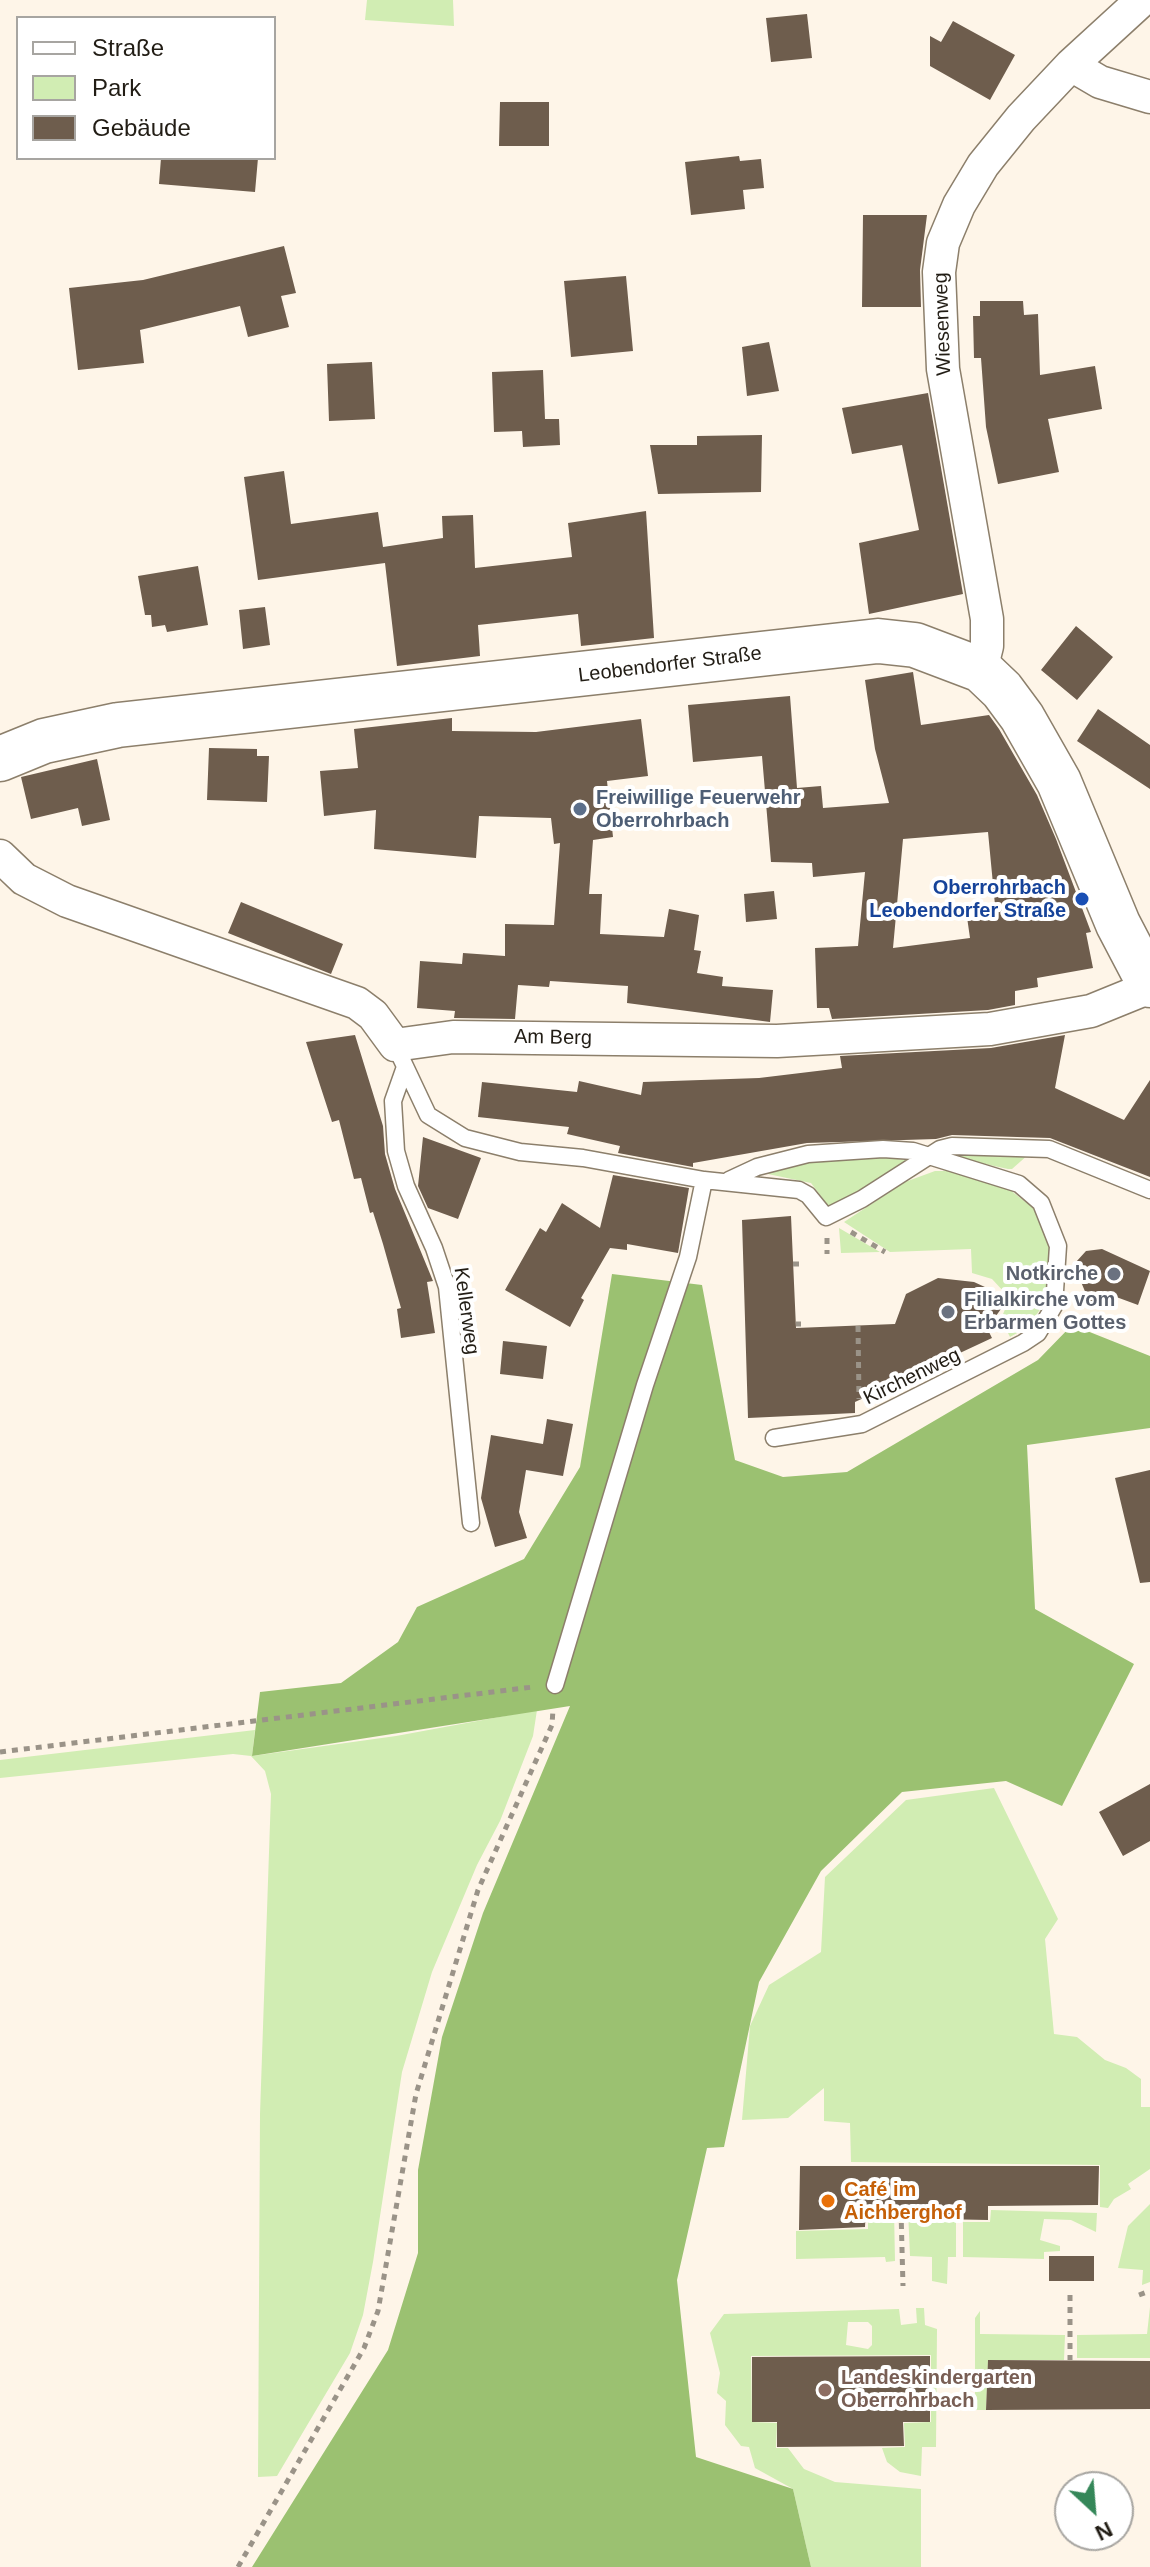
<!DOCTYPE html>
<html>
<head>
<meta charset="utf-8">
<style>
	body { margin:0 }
	#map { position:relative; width:1150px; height:2567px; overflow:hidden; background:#fef5e8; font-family:Helvetica,sans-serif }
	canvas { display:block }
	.legend { position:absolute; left:16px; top:16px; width:260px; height:144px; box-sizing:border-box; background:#fff; border:2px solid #a7a5a1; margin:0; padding:10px 14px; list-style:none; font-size:24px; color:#221d15 }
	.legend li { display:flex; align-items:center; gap:16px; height:40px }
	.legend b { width:40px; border:2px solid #a7a5a1 }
	.north { position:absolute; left:1054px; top:2471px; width:80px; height:80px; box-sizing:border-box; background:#fff; border:2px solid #a7a5a1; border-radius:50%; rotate:154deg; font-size:22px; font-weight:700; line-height:32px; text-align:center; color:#221d15 }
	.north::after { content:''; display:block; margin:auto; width:28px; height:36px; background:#358759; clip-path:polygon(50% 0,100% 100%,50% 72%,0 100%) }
</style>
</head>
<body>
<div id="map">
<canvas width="1150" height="2567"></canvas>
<ul class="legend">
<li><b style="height:10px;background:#fff"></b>Straße</li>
<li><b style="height:22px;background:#d1edb3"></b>Park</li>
<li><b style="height:22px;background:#6e5d4d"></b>Gebäude</li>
</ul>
<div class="north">N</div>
</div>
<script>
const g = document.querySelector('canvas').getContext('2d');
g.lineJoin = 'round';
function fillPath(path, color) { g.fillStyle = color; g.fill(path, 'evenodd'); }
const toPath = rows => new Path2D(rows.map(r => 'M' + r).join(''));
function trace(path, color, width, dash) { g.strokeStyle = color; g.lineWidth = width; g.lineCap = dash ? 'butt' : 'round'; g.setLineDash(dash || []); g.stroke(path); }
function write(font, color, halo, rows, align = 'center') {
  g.font = font + ' Helvetica,sans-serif'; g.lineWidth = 8; g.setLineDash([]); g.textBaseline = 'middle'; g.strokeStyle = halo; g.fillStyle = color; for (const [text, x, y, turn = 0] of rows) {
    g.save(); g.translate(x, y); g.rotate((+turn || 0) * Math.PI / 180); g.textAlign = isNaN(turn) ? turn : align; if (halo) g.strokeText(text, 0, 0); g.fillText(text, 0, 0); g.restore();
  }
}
fillPath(toPath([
	[367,0,453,0,454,26,365,20],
	[952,1152,1029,1154,1012,1169,1008,1169,948,1156],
	[886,1157,910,1161,839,1205,829,1207,811,1183,763,1173,811,1162],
	[935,1171,954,1171,1005,1186,1037,1211,1050,1242,1050,1295,1028,1327,1010,1337,1001,1319,1006,1307,1005,1293,992,1279,972,1273,971,1249,890,1252,844,1222,905,1182],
	[839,1228,880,1252,841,1253],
	[537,1710,533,1736,500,1821,477,1865,432,1972,402,2072,373,2262,363,2315,350,2353,277,2476,258,2477,260,2114,271,1794,265,1771,251,1756,233,1754,0,1778,0,1760,255,1730,252,1756,396,1736],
	[994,1788,1058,1919,1045,1939,1054,2034,1077,2037,1105,2060,1126,2068,1141,2079,1141,2107,1150,2107,1150,2169,1128,2184,1131,2189,1114,2199,1108,2208,1100,2207,1100,2165,851,2162,850,2123,824,2121,824,2088,788,2118,742,2120,750,2026,769,1985,821,1952,825,1877,906,1800],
	[1150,2204,1150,2282,1142,2285,1143,2270,1118,2268,1128,2226],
	[868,2210,894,2210,895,2261,886,2262,885,2257,796,2259,796,2231,868,2229],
	[908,2210,935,2210,935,2221,956,2222,956,2257,948,2257,947,2284,932,2281,932,2257,910,2256],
	[991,2210,1097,2213,1096,2232,1071,2220,1044,2219,1040,2240,1060,2246,1060,2251,1044,2252,1044,2259,963,2257,963,2222,990,2222],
	[1150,2307,1150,2358,1077,2358,1077,2335,1147,2334],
	[916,2308,924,2308,925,2325,937,2329,936,2447,922,2447,921,2476,900,2472,887,2462,882,2448,905,2447,904,2423,931,2422,931,2355,751,2356,752,2422,777,2423,776,2448,788,2448,804,2469,835,2482,921,2489,921,2567,811,2567,793,2489,755,2468,749,2447,741,2446,725,2425,726,2401,717,2393,720,2373,710,2333,724,2314,899,2309,901,2325,917,2323],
	[848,2322,868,2322,872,2326,872,2345,868,2349,846,2345],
	[980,2311,980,2334,1065,2335,1064,2360,988,2360,986,2410,975,2410,975,2318]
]), '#d1edb3');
fillPath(toPath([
	[612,1274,702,1285,735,1460,783,1477,847,1472,1038,1360,1072,1325,1150,1356,1150,1428,1027,1445,1035,1609,1134,1664,1062,1806,1006,1781,902,1792,821,1871,759,1982,724,2147,707,2148,677,2280,696,2457,793,2489,811,2567,252,2567,388,2350,418,2253,418,2170,442,2037,483,1913,570,1706,252,1756,260,1692,341,1683,398,1642,417,1607,524,1559,580,1467]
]), '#9bc171');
fillPath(toPath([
	[807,14,812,58,771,62,766,18],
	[953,21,1015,55,990,100,930,66,930,36,941,42],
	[500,102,549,102,549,146,499,146],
	[739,156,740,161,761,159,764,188,743,190,745,209,691,215,685,162],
	[161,158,258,158,255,192,159,184],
	[863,215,927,215,920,270,921,307,862,307],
	[284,246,296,293,281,296,289,327,248,337,240,306,140,330,144,363,78,370,69,288,143,280],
	[626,276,633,351,571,357,564,281],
	[980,301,1023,301,1024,315,1038,314,1040,375,1095,366,1102,409,1048,419,1059,472,998,484,986,427,981,358,974,358,973,316,980,316],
	[769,342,779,391,747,396,742,347],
	[372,362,375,419,329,421,327,364],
	[543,370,545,419,559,419,560,445,523,447,522,431,494,432,492,372],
	[928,393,963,594,869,614,859,543,919,530,902,445,852,454,842,408],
	[762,435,761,492,658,494,650,445,697,445,697,436],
	[284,471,291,524,378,512,384,554,383,547,443,538,442,516,473,515,475,568,572,557,568,523,646,511,654,638,581,646,578,614,478,625,480,656,397,666,385,563,258,580,244,477],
	[198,566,208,625,167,632,165,625,152,627,151,615,145,615,138,576],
	[265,607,270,645,243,649,239,610],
	[1076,626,1113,657,1077,700,1041,670],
	[913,672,921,725,989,715,999,729,1037,795,1056,839,1091,932,1086,933,1093,968,1037,978,1038,987,1015,991,1015,1005,988,1010,832,1019,829,1008,817,1008,815,948,858,946,865,872,813,877,812,863,771,862,762,756,693,762,688,705,790,696,797,788,821,786,823,808,889,803,875,749,865,680],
	[988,832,995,905,966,910,970,938,893,948,903,839],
	[1098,709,1150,745,1150,789,1077,741],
	[452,718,452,731,536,732,641,719,648,776,607,781,613,837,593,840,589,894,602,894,600,934,664,937,669,909,699,915,694,950,701,951,697,973,723,977,722,986,773,990,770,1022,627,1003,628,986,550,981,549,987,518,985,515,1019,454,1018,455,1011,417,1008,420,961,462,964,463,953,505,956,505,924,554,925,560,843,554,844,551,818,479,816,476,858,374,849,376,810,324,816,320,771,358,768,354,729],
	[209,748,257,749,257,756,269,756,267,802,207,800],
	[97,759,110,820,82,826,78,808,31,819,21,777],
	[774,891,777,919,746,922,744,894],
	[241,902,343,944,331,974,228,933],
	[355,1035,383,1126,385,1154,395,1189,433,1281,427,1282,435,1333,401,1338,397,1309,401,1308,383,1244,373,1212,370,1213,361,1178,354,1179,339,1120,332,1122,306,1042],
	[1065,1035,1055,1088,1124,1120,1150,1080,1150,1177,1050,1138,952,1135,936,1139,807,1143,693,1163,693,1167,618,1153,620,1146,567,1134,569,1127,478,1117,482,1082,577,1092,579,1081,641,1095,643,1082,759,1078,842,1068,840,1056,991,1048],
	[423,1137,481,1158,458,1219,428,1208,418,1186],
	[613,1175,689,1188,678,1253,627,1244,627,1250,610,1248,581,1298,584,1300,570,1327,505,1290,540,1228,546,1232,562,1203,600,1228],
	[791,1216,796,1328,895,1324,906,1294,938,1278,974,1282,998,1293,1001,1309,987,1328,992,1338,855,1402,855,1413,748,1418,742,1220],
	[1102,1249,1150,1271,1138,1305,1100,1291,1092,1308,1076,1270,1076,1262,1086,1251],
	[503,1341,547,1346,543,1379,500,1374],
	[547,1419,573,1424,563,1476,526,1470,519,1512,527,1538,495,1547,481,1498,491,1435,543,1444],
	[1150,1470,1150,1582,1140,1583,1115,1478],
	[1150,1784,1150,1841,1123,1856,1099,1812],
	[800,2166,1099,2166,1098,2205,988,2206,988,2220,937,2219,937,2206,866,2206,865,2227,799,2230],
	[1049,2256,1094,2256,1094,2281,1049,2281],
	[930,2356,930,2422,903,2422,904,2446,777,2447,777,2422,752,2422,752,2357],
	[988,2360,1150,2361,1150,2409,986,2410]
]), '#6e5d4d');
const lane = toPath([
	[395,1045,428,1115,465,1138,520,1152,583,1158,704,1180,799,1190,808,1195,826,1217,862,1199,940,1149,952,1146,1049,1149,1150,1190],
	[405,1067,393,1101,396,1151,406,1186,434,1248,447,1287,471,1523],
	[729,1180,757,1167,808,1154,883,1149,913,1151,1019,1184,1041,1203,1058,1246,1054,1306,1038,1333,1023,1343,862,1424,774,1438],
	[555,1685,645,1385,688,1257,704,1180]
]);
const street = toPath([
	[1071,65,1100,82,1150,97],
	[981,670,987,646,987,619,943,369,939,272,943,243,959,205,983,165,1021,118,1071,65,1142,0],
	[0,856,24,879,67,901,357,1003,373,1015,395,1045,453,1037,777,1041,990,1029,1091,1011,1150,987]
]);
const secondary = toPath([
	[0,759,44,741,118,725,878,641,915,645,981,670,1002,690,1022,717,1059,782,1118,924,1150,985]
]);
trace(lane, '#8c7f6b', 19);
trace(street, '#8c7f6b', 35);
trace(secondary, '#8c7f6b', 47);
trace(toPath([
	[851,1232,885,1252],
	[827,1238,827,1254],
	[793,1264,799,1264],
	[796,1324,801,1324],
	[858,1326,859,1399],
	[0,1752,533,1687],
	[901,2211,903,2286],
	[1070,2295,1070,2360],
	[1139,2295,1150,2291],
	[238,2567,364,2348,378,2311,416,2094,478,1890,552,1725,553,1709]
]), '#9a9388', 5, [6, 6]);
trace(lane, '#fff', 16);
trace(street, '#fff', 32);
trace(secondary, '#fff', 44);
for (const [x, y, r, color] of [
	[580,809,8,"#5c6f8a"],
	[1082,899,8,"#1a4fb4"],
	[1114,1274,8,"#6b7280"],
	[948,1312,8,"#6b7280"],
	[828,2201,8,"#e8710a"],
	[825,2390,8,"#8d6e63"]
]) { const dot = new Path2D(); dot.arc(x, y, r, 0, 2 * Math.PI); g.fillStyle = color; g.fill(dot); trace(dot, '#fff', 3); }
write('20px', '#221d15', '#fff', [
	["Wiesenweg",943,324,-92],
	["Leobendorfer Straße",670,665,-7],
	["Am Berg",553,1038,1],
	["Kellerweg",466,1311,82],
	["Kirchenweg",912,1377,-26]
]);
write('bold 20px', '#4e5e75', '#fff', [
	["Freiwillige Feuerwehr",596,798],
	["Oberrohrbach",596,821]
], 'left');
write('bold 20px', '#164399', '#fff', [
	["Oberrohrbach",1066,888],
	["Leobendorfer Straße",1066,911]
], 'right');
write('bold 20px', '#5b616d', '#fff', [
	["Notkirche",1098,1274],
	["Filialkirche vom",964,1300,"left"],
	["Erbarmen Gottes",964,1323,"left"]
], 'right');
write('bold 20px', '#c56008', '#fff', [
	["Café im",844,2190],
	["Aichberghof",844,2213]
], 'left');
write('bold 20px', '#785e54', '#fff', [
	["Landeskindergarten",841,2378],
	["Oberrohrbach",841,2401]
], 'left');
</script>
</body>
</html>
